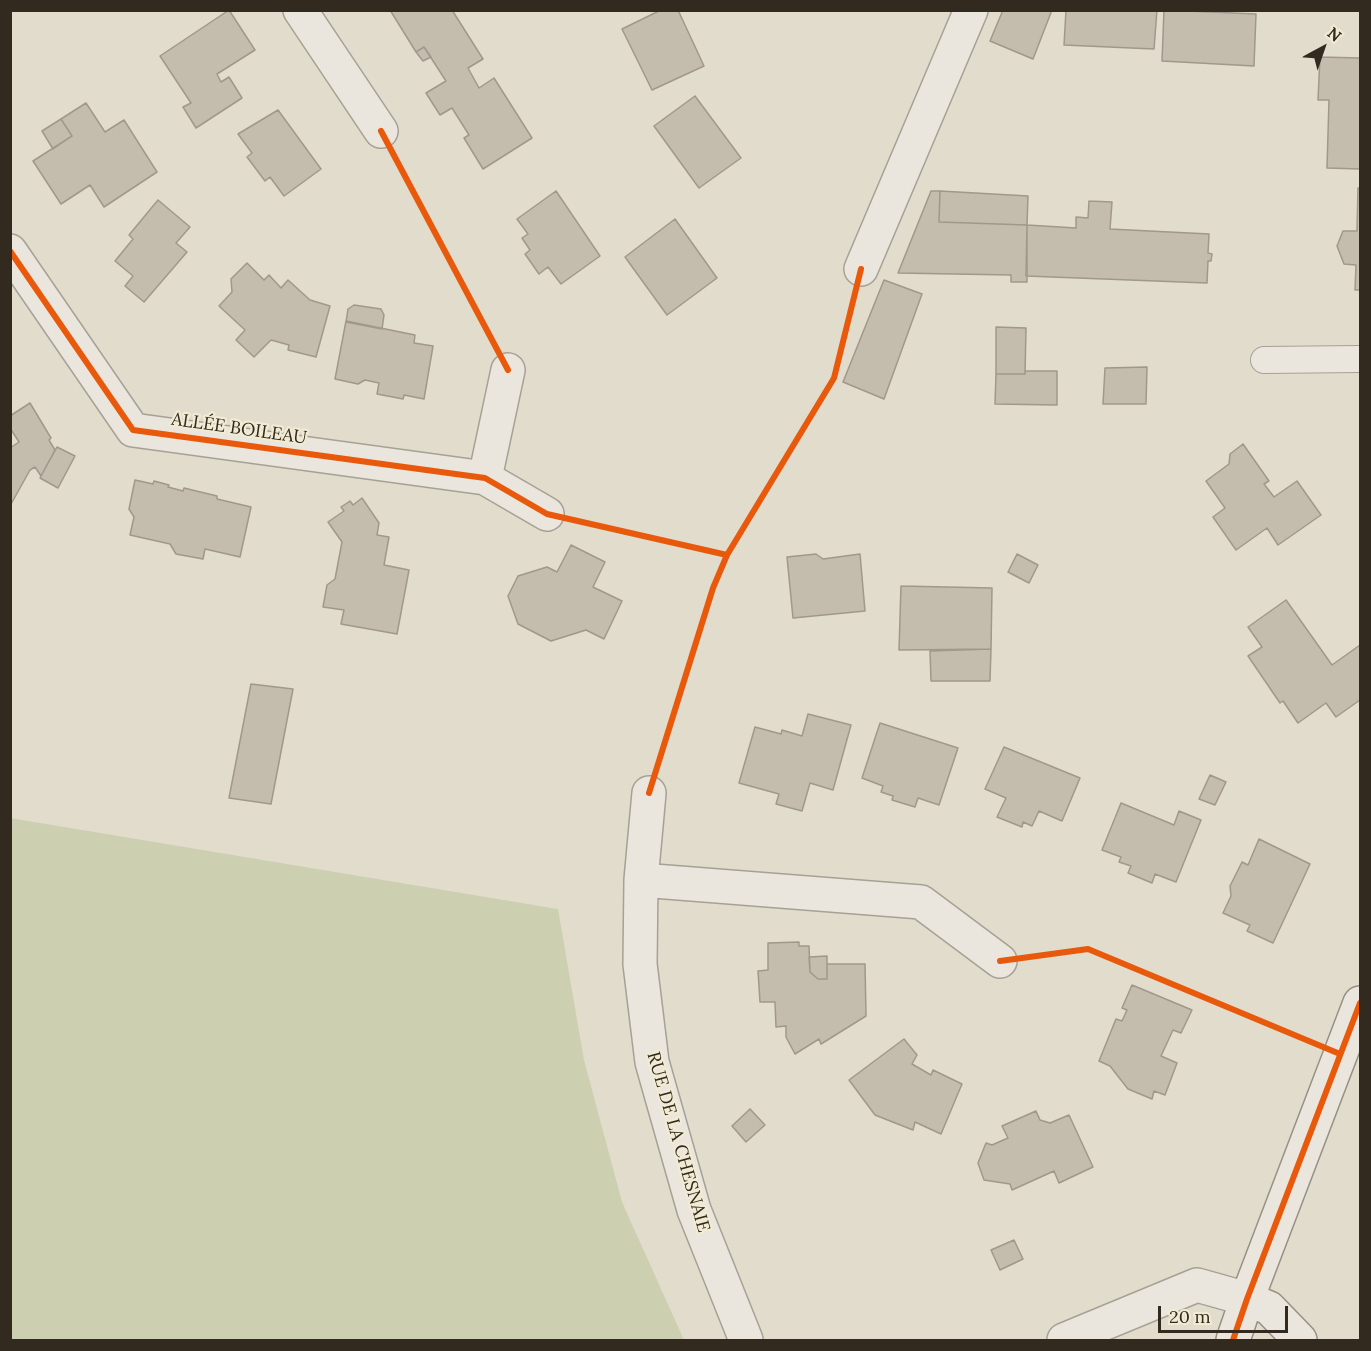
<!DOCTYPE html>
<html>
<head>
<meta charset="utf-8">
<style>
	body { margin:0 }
	#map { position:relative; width:1371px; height:1351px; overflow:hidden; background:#e1dccc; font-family:Lora,serif }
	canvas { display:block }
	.frame { position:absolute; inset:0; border:12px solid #332a1f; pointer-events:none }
	.north { position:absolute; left:1293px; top:18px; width:60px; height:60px; -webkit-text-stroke:4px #f1ebd3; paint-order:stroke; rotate:40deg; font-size:16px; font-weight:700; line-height:24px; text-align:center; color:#332a1f }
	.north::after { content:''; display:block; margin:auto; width:21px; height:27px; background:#332a1f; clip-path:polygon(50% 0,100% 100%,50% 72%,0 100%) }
	.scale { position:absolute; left:1158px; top:1306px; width:130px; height:27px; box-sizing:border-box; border:3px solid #332a1f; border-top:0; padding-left:8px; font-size:18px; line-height:21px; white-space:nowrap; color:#332a1f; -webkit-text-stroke:4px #f1ebd3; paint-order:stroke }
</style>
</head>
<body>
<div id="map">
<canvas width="1371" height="1351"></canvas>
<div class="frame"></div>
<div class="north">N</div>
<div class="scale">20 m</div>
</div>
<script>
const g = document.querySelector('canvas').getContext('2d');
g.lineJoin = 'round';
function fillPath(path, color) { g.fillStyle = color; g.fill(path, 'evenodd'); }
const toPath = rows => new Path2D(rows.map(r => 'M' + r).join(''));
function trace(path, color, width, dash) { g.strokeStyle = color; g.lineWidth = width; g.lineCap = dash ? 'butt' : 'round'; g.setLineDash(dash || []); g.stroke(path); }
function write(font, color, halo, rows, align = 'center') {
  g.font = font + ' Lora,serif'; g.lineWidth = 4.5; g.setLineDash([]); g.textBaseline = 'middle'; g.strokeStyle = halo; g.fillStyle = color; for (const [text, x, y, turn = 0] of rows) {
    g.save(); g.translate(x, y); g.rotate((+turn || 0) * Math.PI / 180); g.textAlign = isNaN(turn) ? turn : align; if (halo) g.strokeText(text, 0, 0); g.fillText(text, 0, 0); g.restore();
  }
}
fillPath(toPath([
	[10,818,558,909,584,1060,622,1202,684,1340,11,1340]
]), '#cdd0b0');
const building = toPath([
	[229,10,255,50,217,74,221,82,229,77,242,98,196,128,183,107,191,103,160,56,229,10],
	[390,10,452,10,483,59,468,68,479,88,494,78,532,138,483,169,464,138,469,135,452,108,440,115,426,93,446,81,424,47,416,52,390,10],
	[661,10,678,10,704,66,652,90,622,29,661,10],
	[1003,10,1052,10,1033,59,990,41,1003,10],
	[1066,10,1157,10,1154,49,1064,45,1066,10],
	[1164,10,1256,14,1254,66,1162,61,1164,10],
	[424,47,431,57,423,61,416,52,424,47],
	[1320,57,1360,58,1360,169,1327,168,1329,100,1318,100,1320,57],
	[695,96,741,158,699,188,654,126,695,96],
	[86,103,105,132,124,120,157,172,104,207,90,185,61,204,33,161,72,136,61,119,86,103],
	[278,110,321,169,284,196,270,177,265,181,247,157,252,153,238,134,278,110],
	[61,119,72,136,53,149,42,131,61,119],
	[1358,188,1360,188,1360,290,1355,290,1356,265,1344,264,1337,246,1343,231,1357,231,1358,188],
	[556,191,600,256,561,284,548,267,539,274,525,254,530,250,522,238,528,234,517,219,556,191],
	[931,191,940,191,939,222,1027,225,1027,282,1011,282,1011,275,898,273,931,191],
	[940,191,1028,196,1027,225,939,222,940,191],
	[158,200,190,227,176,243,187,252,144,302,125,286,133,276,115,261,133,239,129,235,158,200],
	[1089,201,1112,202,1110,229,1209,234,1208,253,1212,254,1211,261,1208,261,1207,283,1026,276,1027,225,1076,228,1076,217,1088,218,1089,201],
	[675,219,717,278,667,315,625,257,675,219],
	[247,263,264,280,269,275,281,288,288,280,310,300,330,306,316,357,288,350,289,345,271,340,254,357,236,340,245,330,219,306,232,292,231,279,247,263],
	[884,280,922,294,884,399,843,382,884,280],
	[354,305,381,309,384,315,382,329,346,322,348,309,354,305],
	[346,321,415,335,414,343,433,346,424,399,404,395,403,399,377,394,379,383,365,380,358,384,335,379,346,321],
	[996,327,1026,328,1025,374,996,374,996,327],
	[1147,367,1146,404,1103,404,1105,368,1147,367],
	[1025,371,1057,371,1057,405,995,404,996,374,1025,374,1025,371],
	[30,403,51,438,49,440,55,450,41,476,35,467,30,470,10,506,10,448,19,442,10,428,10,416,30,403],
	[1243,444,1269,481,1264,484,1274,497,1297,481,1321,515,1278,545,1267,528,1236,550,1213,517,1225,508,1206,481,1229,464,1230,454,1243,444],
	[57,447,75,456,58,488,40,478,57,447],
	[135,480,153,484,154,481,169,485,168,487,183,491,184,488,217,496,217,499,251,507,240,557,205,549,203,559,176,554,170,544,130,535,134,517,129,509,135,480],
	[362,498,379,523,377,535,389,537,384,565,409,570,397,634,341,624,344,610,323,607,327,585,335,579,342,542,328,522,344,511,341,507,350,501,353,505,362,498],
	[571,545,605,562,593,587,622,601,604,639,586,630,551,641,518,624,508,596,518,576,547,567,557,572,571,545],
	[816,554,823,559,860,554,865,611,793,618,787,557,816,554],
	[1017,554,1038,565,1029,583,1008,572,1017,554],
	[901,586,992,588,991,649,899,650,901,586],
	[1286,600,1332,665,1360,645,1360,700,1336,717,1326,703,1298,723,1283,701,1280,703,1248,656,1262,647,1248,627,1286,600],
	[991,649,990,681,931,681,930,651,991,649],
	[251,684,293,689,271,804,229,798,251,684],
	[808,714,851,725,833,790,810,783,802,811,776,804,779,794,739,783,755,727,781,734,782,730,802,736,808,714],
	[880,723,958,748,939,805,918,798,915,807,892,800,893,796,881,792,883,786,862,778,880,723],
	[1004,747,1080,778,1062,821,1039,811,1032,826,1023,822,1022,827,997,817,1006,798,985,789,1004,747],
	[1210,775,1226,782,1215,805,1199,799,1210,775],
	[1121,803,1174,825,1179,811,1201,820,1176,882,1155,874,1152,883,1128,873,1131,866,1119,862,1121,857,1102,850,1121,803],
	[1259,839,1310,864,1273,943,1247,931,1250,925,1223,913,1231,896,1230,886,1242,862,1248,865,1259,839],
	[799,942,799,946,809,946,810,972,818,979,827,979,827,964,865,964,866,1016,821,1044,819,1039,795,1054,786,1037,786,1026,776,1027,775,1002,760,1002,758,971,768,970,768,943,799,942],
	[827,956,827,979,818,979,810,972,809,957,827,956],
	[1132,985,1192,1010,1181,1033,1173,1030,1161,1056,1177,1063,1165,1095,1154,1091,1152,1099,1128,1089,1110,1066,1099,1061,1116,1019,1122,1021,1127,1010,1122,1008,1132,985],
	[904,1039,917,1055,912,1064,931,1075,933,1070,962,1084,941,1134,915,1122,913,1130,875,1115,849,1080,904,1039],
	[750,1109,765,1125,746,1142,732,1126,750,1109],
	[1036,1111,1040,1120,1050,1123,1069,1115,1093,1167,1059,1183,1054,1171,1012,1190,1010,1184,984,1180,978,1163,986,1143,992,1145,1008,1138,1002,1126,1036,1111],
	[1014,1240,1023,1259,1000,1270,991,1250,1014,1240]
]);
fillPath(building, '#c4bcad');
trace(building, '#a0988c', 1.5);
const lane = toPath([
	[1264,360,1360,359]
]);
const street = toPath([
	[300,10,381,131],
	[10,251,133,430,485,478,547,514],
	[861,269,971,10],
	[485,478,508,370],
	[649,793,641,880,640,964,652,1062,694,1210,746,1340],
	[641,880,921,902,1000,961],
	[1064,1340,1197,1285,1247,1299]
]);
const secondary = toPath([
	[1247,1299,1269,1308,1300,1340],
	[1233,1340,1247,1299,1360,1003]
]);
trace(lane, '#a6a195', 28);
trace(street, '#a6a195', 36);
trace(secondary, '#969185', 36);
trace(lane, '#eae6dd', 26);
trace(street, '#eae6dd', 33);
trace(secondary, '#eae6dd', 33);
trace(toPath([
	[381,131,508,370],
	[10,251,133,430,485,478,547,514,727,555],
	[649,793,713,588,727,555,834,378,861,269],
	[1000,961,1088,949,1340,1054],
	[1233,1340,1247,1299,1360,1003]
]), '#e8590c', 6);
write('18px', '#332a1f', '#f1ebd3', [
	["ALLÉE BOILEAU",239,429,8],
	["RUE DE LA CHESNAIE",678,1142,74]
]);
</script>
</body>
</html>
